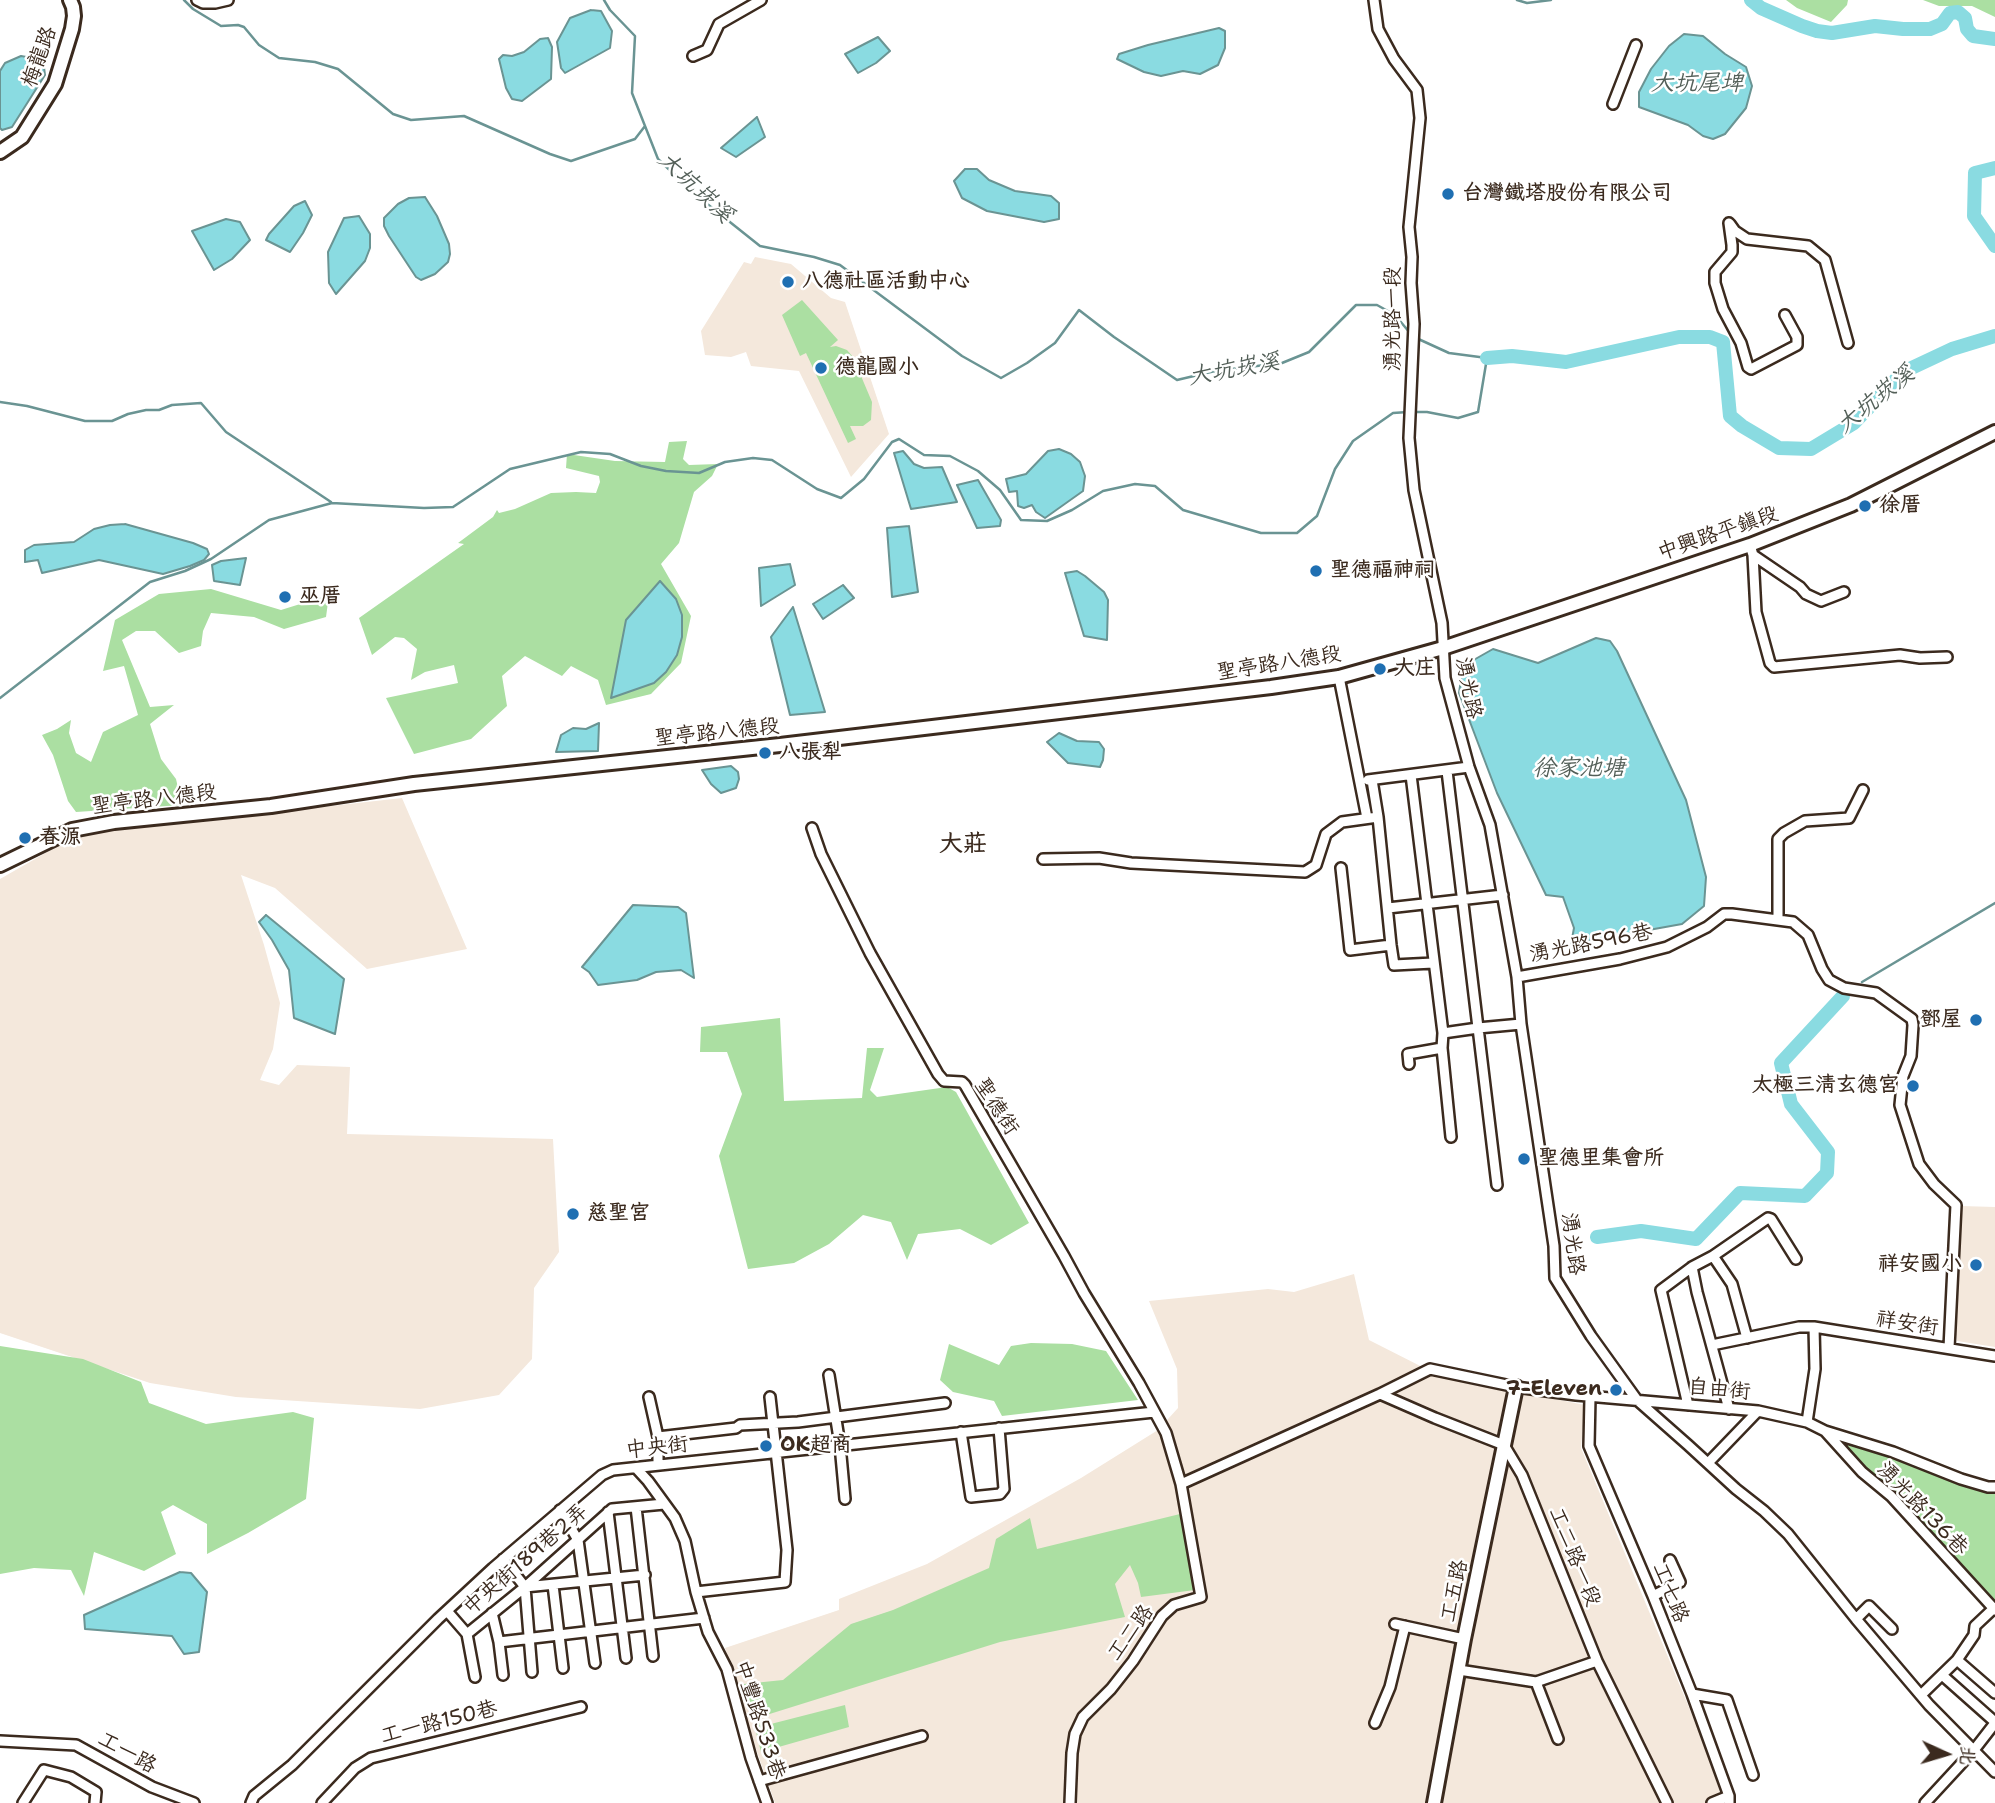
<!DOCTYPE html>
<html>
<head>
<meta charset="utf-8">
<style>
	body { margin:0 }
	#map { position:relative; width:1995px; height:1803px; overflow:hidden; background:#fff; font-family:"Shantell Sans","LXGW WenKai TC",sans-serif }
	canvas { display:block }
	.north { position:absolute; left:1911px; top:1719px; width:70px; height:70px; -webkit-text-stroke:5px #fff; paint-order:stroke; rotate:94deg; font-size:19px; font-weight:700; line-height:28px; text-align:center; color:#3b2a1e }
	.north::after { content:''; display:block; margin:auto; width:24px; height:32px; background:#3b2a1e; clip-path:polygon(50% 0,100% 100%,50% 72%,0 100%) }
</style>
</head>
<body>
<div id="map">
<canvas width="1995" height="1803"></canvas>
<div class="north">北</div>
</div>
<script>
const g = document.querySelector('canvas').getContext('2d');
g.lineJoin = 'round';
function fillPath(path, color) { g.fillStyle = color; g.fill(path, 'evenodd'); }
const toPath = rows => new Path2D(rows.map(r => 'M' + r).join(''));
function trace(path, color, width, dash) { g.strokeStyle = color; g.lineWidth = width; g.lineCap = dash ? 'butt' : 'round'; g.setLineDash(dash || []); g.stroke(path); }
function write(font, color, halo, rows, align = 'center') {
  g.font = font + ' "Shantell Sans","LXGW WenKai TC",sans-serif'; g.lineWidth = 5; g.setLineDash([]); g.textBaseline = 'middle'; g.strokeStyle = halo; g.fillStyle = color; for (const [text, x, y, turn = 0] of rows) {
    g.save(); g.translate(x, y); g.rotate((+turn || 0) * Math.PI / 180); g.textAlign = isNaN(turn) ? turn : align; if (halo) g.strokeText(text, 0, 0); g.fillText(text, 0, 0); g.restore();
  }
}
fillPath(toPath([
	[755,257,791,264,831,298,845,302,889,434,851,477,799,371,751,366,746,352,731,357,705,355,701,331,744,262,751,264],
	[402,798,467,949,367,969,275,888,241,875,264,945,280,1003,273,1049,260,1080,279,1085,297,1065,350,1067,347,1134,553,1139,559,1252,534,1288,532,1359,499,1395,420,1409,236,1397,150,1383,0,1333,0,879,56,847,91,833],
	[1961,1206,1995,1207,1995,1347,1957,1341,1954,1322],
	[1354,1274,1369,1340,1440,1376,1585,1405,1581,1448,1703,1741,1720,1792,1721,1803,775,1803,757,1752,725,1648,839,1610,839,1599,927,1564,1081,1478,1158,1430,1178,1408,1177,1369,1149,1301,1268,1289,1294,1292]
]), '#f4e8dc');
fillPath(toPath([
	[1786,0,1848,0,1847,5,1831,22,1797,8],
	[1923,0,1995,0,1995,17,1972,6,1939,6],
	[802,300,838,340,830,347,836,346,847,350,853,357,872,402,871,420,863,426,850,426,856,439,848,443,806,353,800,356,782,315],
	[687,441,683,459,689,465,718,464,712,476,694,492,679,543,661,564,691,616,681,663,651,694,606,705,598,680,571,666,562,676,525,656,502,676,507,706,471,739,414,754,386,698,458,683,454,665,425,672,411,680,417,649,404,638,395,637,372,655,359,618,464,544,458,543,493,517,497,510,499,513,515,509,551,493,576,492,596,493,600,482,599,476,566,468,567,454,615,461,665,462,669,442],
	[211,589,281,610,329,595,326,617,284,629,254,617,211,613,203,631,201,646,179,653,155,631,136,631,122,640,150,707,174,705,150,724,161,759,176,779,182,805,76,812,68,801,53,755,42,735,57,729,71,720,69,733,76,753,91,762,103,732,138,715,124,666,103,671,115,620,159,594],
	[780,1018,784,1101,862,1098,867,1048,884,1048,870,1090,877,1097,947,1087,956,1092,1029,1223,991,1245,960,1229,918,1234,907,1260,891,1222,863,1215,829,1244,794,1263,748,1269,719,1156,742,1094,727,1052,700,1052,701,1027],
	[1031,1343,1072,1344,1106,1351,1138,1400,1002,1416,994,1401,953,1392,940,1380,949,1344,999,1365,1011,1346],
	[0,1346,83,1359,141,1382,149,1403,206,1424,293,1412,314,1418,306,1499,248,1533,207,1554,207,1524,173,1505,161,1512,176,1554,144,1571,94,1552,84,1596,71,1570,34,1568,0,1574],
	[1848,1442,1995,1489,1995,1604,1845,1445],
	[1180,1514,1195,1590,1141,1597,1138,1583,1130,1565,1115,1584,1125,1617,1000,1642,760,1717,763,1726,845,1705,849,1727,761,1752,744,1684,783,1680,851,1624,893,1610,989,1568,996,1539,1030,1518,1037,1549]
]), '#abdfa2');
const water = toPath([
	[591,10,601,11,612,31,610,48,565,73,561,68,557,42,570,18,591,10],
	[1219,28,1225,31,1225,48,1218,65,1200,74,1183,71,1161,76,1144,72,1117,59,1119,54,1148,45,1219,28],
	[1684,34,1703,36,1725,54,1746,67,1752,86,1746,108,1725,134,1713,139,1703,136,1688,125,1639,107,1639,92,1651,69,1669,46,1684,34],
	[878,37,890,51,876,63,858,73,845,54,878,37],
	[548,38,552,47,551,79,522,101,512,99,506,88,499,59,503,55,512,56,524,52,540,39,548,38],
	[21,56,43,60,45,75,12,127,2,130,0,128,0,71,5,63,21,56],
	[757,117,765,137,736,157,721,148,757,117],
	[965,169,977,169,989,180,1015,191,1051,196,1059,203,1059,219,1044,222,987,211,962,198,954,181,965,169],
	[425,197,437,216,449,244,450,254,448,262,435,274,421,280,416,277,389,236,384,226,384,218,398,204,409,198,425,197],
	[305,201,312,215,303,233,290,252,266,240,269,234,294,206,305,201],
	[359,216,370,234,370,248,365,261,336,294,329,283,328,252,344,218,359,216],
	[226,219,240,222,250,240,232,259,214,270,192,231,226,219],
	[1059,449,1071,454,1080,462,1085,476,1083,491,1045,518,1036,512,1032,505,1024,508,1018,506,1017,491,1009,492,1006,479,1026,474,1048,451,1059,449],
	[903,451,914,464,924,468,942,467,957,502,911,509,894,453,903,451],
	[978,480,1001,520,1000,526,977,528,957,485,978,480],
	[125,524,193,543,207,549,209,554,204,560,190,566,163,574,99,560,42,573,38,560,25,562,25,550,34,545,74,542,94,529,110,525,125,524],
	[909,526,918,592,892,597,887,528,909,526],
	[246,558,240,585,214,581,212,565,221,561,246,558],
	[790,564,795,585,761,606,759,568,790,564],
	[1077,571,1085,576,1104,592,1108,600,1107,640,1084,636,1065,573,1077,571],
	[660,581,676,599,682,615,682,637,677,655,666,672,654,683,611,698,626,620,660,581],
	[843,585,854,598,823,619,813,604,843,585],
	[793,607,825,712,790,715,771,637,793,607],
	[1596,638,1610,641,1617,651,1686,800,1706,877,1704,906,1682,924,1571,944,1574,928,1563,897,1546,895,1497,793,1459,693,1463,666,1493,649,1538,663,1596,638],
	[599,723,598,751,556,752,561,735,573,728,586,729,599,723],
	[1059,733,1077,741,1099,742,1104,749,1103,760,1100,767,1068,763,1047,742,1059,733],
	[731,766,738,772,739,779,736,788,721,793,711,784,702,770,731,766],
	[633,905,678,907,686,913,694,978,681,970,656,972,637,980,598,985,589,972,582,967,633,905],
	[266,915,344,979,335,1034,294,1018,289,970,272,940,259,922,266,915],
	[180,1572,191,1573,207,1592,199,1652,184,1654,172,1636,85,1629,84,1615,180,1572]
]);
fillPath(water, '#8adbe1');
trace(water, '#6a9493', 2);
trace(toPath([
	[184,0,193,9,221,26,238,25,244,27,259,45,279,58,315,62,338,69,393,114,411,120,464,116,550,154,571,161,635,139,645,126],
	[604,0,610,10,635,36,632,93,658,159,696,195,760,246,814,257,840,265,962,356,1001,378,1027,363,1055,343,1079,310,1114,337,1177,380,1215,371,1282,363,1309,352,1356,305,1377,305,1395,315,1410,333],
	[1517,0,1527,3,1551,0],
	[0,402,27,406,85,421,112,421,128,414,146,410,159,410,172,405,201,403,226,432,331,502],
	[1414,412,1427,412,1458,418,1478,412,1487,358,1449,353,1414,337],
	[0,698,150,582,185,571,211,559,269,520,332,503,424,508,453,507,510,469,581,452,610,454,641,466,666,471,699,473,725,462,753,458,772,460,817,489,841,498,864,479,892,442,899,439,924,455,950,456,978,471,1000,490,1021,520,1047,521,1072,510,1103,491,1135,484,1155,486,1183,510,1261,533,1297,533,1317,516,1335,469,1353,441,1393,413,1408,412],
	[1862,982,1995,903]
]), '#6a9493', 2.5);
trace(toPath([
	[1751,0,1761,8,1802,26,1817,31,1832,33,1875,26,1903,29,1930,29,1942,24,1950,13,1958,12,1965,18,1967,29,1973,36,1995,39],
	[1995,168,1975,173,1974,216,1995,246],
	[1487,358,1512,356,1566,362,1679,337,1710,337,1723,342,1730,416,1742,426,1779,448,1811,449,1854,423,1903,372,1952,349,1995,336],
	[1597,1237,1641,1231,1696,1239,1740,1193,1805,1196,1827,1173,1828,1152,1791,1104,1781,1063,1843,996]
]), '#8adbe1', 14);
const street = toPath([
	[197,0,203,3,215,3,228,0],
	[1374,0,1378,29,1394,59,1417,90,1420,118,1409,227,1412,257,1411,283,1414,324,1409,438,1414,490,1442,623,1445,678,1469,767,1490,825,1517,977,1521,1024,1554,1246,1555,1278,1591,1336,1637,1400,1688,1445,1736,1489,1764,1511,1788,1534,1856,1619,1929,1705,1995,1772],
	[693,56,707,50,719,24,761,0],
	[1613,104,1636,45],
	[1729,223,1732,245,1732,252,1715,272,1715,283,1723,309,1741,343,1748,367,1751,369,1797,345,1797,337,1785,315],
	[1730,224,1735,231,1747,239,1808,246,1825,260,1848,343],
	[1750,545,1753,555,1756,612,1770,663,1774,667,1900,655,1920,658,1947,657],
	[1753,555,1800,587,1806,594,1821,601,1844,592],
	[1339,677,1367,818],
	[1447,771,1497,1185],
	[1411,775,1443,1033,1442,1048,1451,1137],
	[1368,780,1469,767],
	[1372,780,1378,817,1391,945,1394,965,1433,963],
	[812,828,821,854,870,953,938,1074,944,1081,962,1082,965,1085,1064,1256,1084,1293,1139,1383,1166,1433,1181,1484,1201,1597,1174,1605,1162,1616,1133,1661,1111,1689,1083,1717,1075,1734,1072,1753,1070,1803],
	[1043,859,1099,858,1131,863,1305,872,1316,865,1326,834,1342,822,1378,817],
	[1341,868,1350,950,1391,945],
	[1388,908,1503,895],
	[1778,920,1778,839,1784,833,1805,821,1849,818,1863,790],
	[1517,977,1620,959,1667,947,1707,927,1724,914,1732,914,1793,922,1808,935,1822,969,1829,980,1844,988,1876,993,1912,1019,1913,1025,1911,1056,1903,1076,1900,1105,1919,1164,1934,1184,1956,1205,1949,1348],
	[1443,1033,1478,1028,1521,1024],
	[1409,1064,1408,1054,1442,1048],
	[1713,1256,1732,1284,1747,1338],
	[1712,1345,1799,1327,1814,1327,1995,1356],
	[829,1375,840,1445,845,1499],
	[1380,1394,1435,1418,1504,1445,1522,1475,1597,1661,1667,1803],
	[649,1397,658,1437,658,1465],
	[1590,1397,1589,1446,1653,1596,1692,1694,1729,1796,1729,1803],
	[1688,1405,1661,1290,1692,1267],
	[1729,1409,1697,1292,1692,1267,1713,1256,1768,1218,1771,1219,1796,1259],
	[1807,1422,1815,1369,1814,1327],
	[1825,1431,1862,1472,1891,1496,1995,1610],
	[961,1432,971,1497,1000,1494,1004,1489,999,1428],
	[658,1437,736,1428,740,1425,798,1422,945,1403],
	[1708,1463,1758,1411],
	[636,1468,648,1481,675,1518,685,1541,696,1592,708,1632,727,1669,751,1758,767,1803],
	[1181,1484,1380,1394,1430,1369,1516,1387,1576,1395,1758,1411,1807,1422,1825,1431,1893,1452,1961,1479,1988,1487,1995,1487],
	[636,1507,653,1656],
	[560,1510,578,1540,595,1663],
	[608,1512,626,1658],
	[503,1559,525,1587],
	[553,1585,563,1668],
	[525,1587,645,1575],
	[525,1587,532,1672],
	[696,1592,785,1582,787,1550,770,1397],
	[1653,1596,1680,1582,1670,1560],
	[447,1611,467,1634,475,1677],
	[492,1613,499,1642,503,1675],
	[1856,1619,1869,1606,1892,1629],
	[1395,1624,1464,1639],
	[467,1634,525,1587,612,1509,664,1504],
	[499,1642,704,1618],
	[1957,1660,1995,1693],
	[1459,1670,1536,1682,1597,1661],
	[1942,1675,1995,1722],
	[1536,1682,1558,1739],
	[1692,1694,1727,1700,1753,1775],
	[1921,1695,1957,1660,1974,1635,1975,1626,1993,1609],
	[1375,1723,1390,1687,1405,1626],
	[0,1741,76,1745,152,1787,194,1803],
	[759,1781,922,1736],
	[23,1803,44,1770,71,1777,96,1792,95,1803],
	[251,1803,254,1796,292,1765,438,1619,493,1568,602,1475,613,1470,1154,1412],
	[322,1803,355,1768,371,1758,581,1707],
	[1712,1803,1729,1796],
	[1925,1803,1974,1750,1995,1723]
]);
const secondary = toPath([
	[0,152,22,137,55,84,72,29,74,16,73,7,70,0],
	[0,865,72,830,114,822,271,806,414,784,780,745,1271,687,1339,677,1443,648,1750,545,1851,505,1995,432],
	[1434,1803,1464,1639,1516,1387]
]);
trace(street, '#3b2a1e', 14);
trace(secondary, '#3b2a1e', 18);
trace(street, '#fff', 9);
trace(secondary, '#fff', 12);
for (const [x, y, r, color] of [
	[1448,194,7,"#1f6fb2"],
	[788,282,7,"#1f6fb2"],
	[821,368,7,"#1f6fb2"],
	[1865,506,7,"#1f6fb2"],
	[1316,571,7,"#1f6fb2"],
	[285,597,7,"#1f6fb2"],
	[1380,669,7,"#1f6fb2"],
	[765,753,7,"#1f6fb2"],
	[25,838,7,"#1f6fb2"],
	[1976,1020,7,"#1f6fb2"],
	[1913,1086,7,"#1f6fb2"],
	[1524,1159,7,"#1f6fb2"],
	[573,1214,7,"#1f6fb2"],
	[1976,1265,7,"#1f6fb2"],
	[1616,1390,7,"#1f6fb2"],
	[766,1446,7,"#1f6fb2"]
]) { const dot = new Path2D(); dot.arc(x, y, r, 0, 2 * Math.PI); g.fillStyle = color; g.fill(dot); trace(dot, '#fff', 2.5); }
write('21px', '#3b2a1e', '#fff', [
	["梅龍路",40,57,-70],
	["湧光路一段",1394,319,-90],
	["中興路平鎮段",1718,534,-19],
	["聖亭路八德段",1279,664,-9],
	["湧光路",1468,688,79],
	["聖亭路八德段",717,733,-6],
	["聖亭路八德段",154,800,-7],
	["湧光路596巷",1591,944,-11],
	["聖德街",996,1107,57],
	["湧光路",1572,1244,82],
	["祥安街",1907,1324,9],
	["自由街",1719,1390,5],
	["中央街",657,1448,-6],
	["湧光路136巷",1922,1509,46],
	["工二路一段",1574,1557,68],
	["中央街189巷2弄",526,1560,-41],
	["工五路",1455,1591,-78],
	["工七路",1670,1593,68],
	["工二路",1131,1633,-54],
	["中豐路533巷",759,1720,72],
	["工一路150巷",439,1723,-14],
	["工一路",127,1753,29]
]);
write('bold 21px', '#3b2a1e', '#fff', [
	["台灣鐵塔股份有限公司",1462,194],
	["八德社區活動中心",802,282],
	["德龍國小",835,368],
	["徐厝",1879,506],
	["聖德福神祠",1330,571],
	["巫厝",299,597],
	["大庄",1394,669],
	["八張犁",779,753],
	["春源",39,838],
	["鄧屋",1962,1020,"right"],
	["太極三清玄德宮",1899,1086,"right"],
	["聖德里集會所",1538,1159],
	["慈聖宮",587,1214],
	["祥安國小",1962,1265,"right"],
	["7-Eleven",1602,1390,"right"],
	["OK超商",780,1446]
], 'left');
write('italic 23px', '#535f58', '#fff', [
	["大坑尾埤",1697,84],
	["大坑崁溪",695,188,43],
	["大坑崁溪",1234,370,-10],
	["大坑崁溪",1876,400,-39],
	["徐家池塘",1579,769]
]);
write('bold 24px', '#3b2a1e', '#fff', [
	["大莊",963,845]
]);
</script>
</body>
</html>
